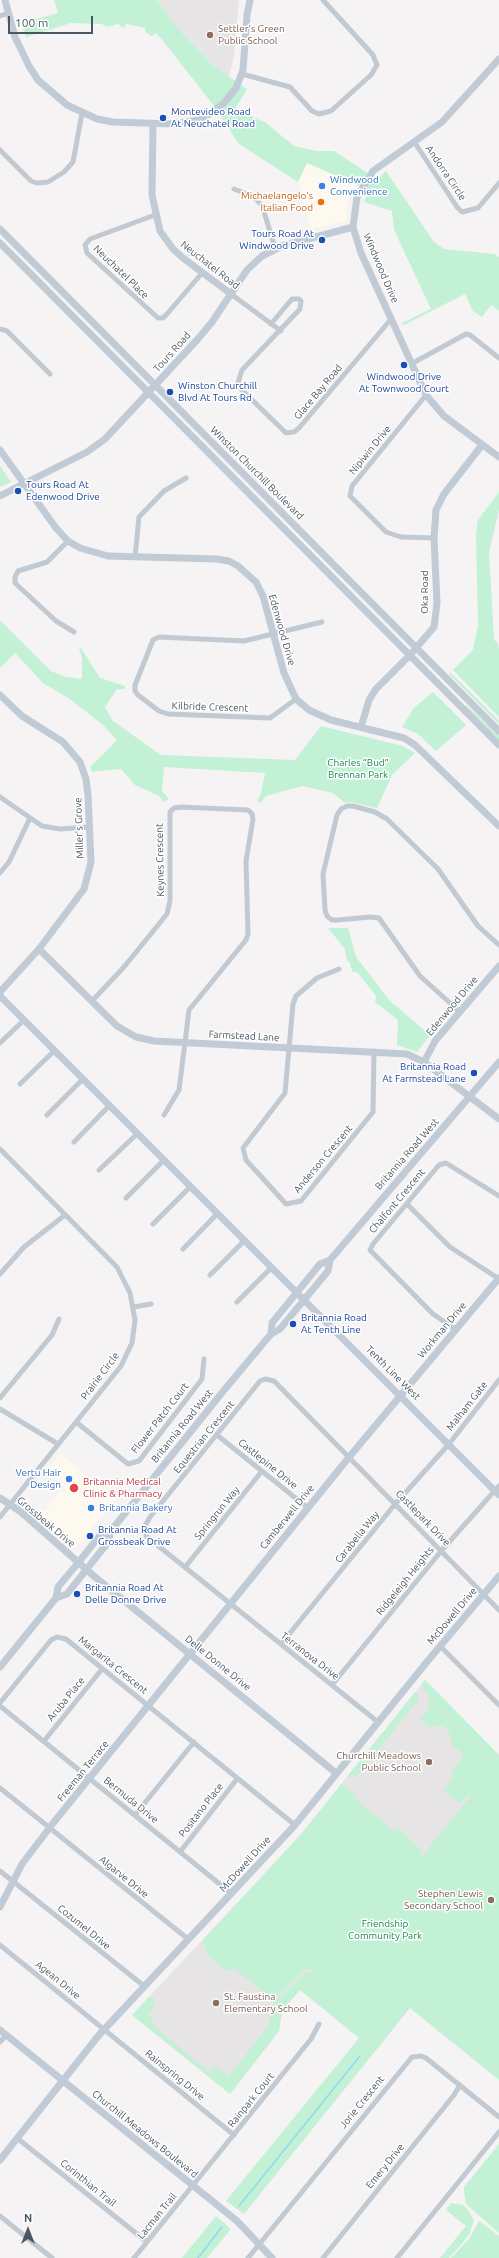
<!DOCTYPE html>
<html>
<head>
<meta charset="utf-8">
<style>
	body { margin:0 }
	#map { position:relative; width:499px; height:2258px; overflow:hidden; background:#f5f3f3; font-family:Ubuntu,sans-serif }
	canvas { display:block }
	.north { position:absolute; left:8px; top:2210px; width:40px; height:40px; -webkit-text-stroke:3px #fff; paint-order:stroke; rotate:0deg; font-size:11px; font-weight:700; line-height:16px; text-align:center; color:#4a5661 }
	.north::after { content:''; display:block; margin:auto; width:14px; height:18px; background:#4a5661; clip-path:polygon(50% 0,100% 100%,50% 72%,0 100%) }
	.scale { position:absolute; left:8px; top:16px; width:85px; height:18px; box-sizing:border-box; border:2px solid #4a5661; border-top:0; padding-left:5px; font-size:12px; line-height:14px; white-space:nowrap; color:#4a5661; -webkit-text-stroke:3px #fff; paint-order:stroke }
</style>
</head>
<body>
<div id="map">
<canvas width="499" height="2258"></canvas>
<div class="north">N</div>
<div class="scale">100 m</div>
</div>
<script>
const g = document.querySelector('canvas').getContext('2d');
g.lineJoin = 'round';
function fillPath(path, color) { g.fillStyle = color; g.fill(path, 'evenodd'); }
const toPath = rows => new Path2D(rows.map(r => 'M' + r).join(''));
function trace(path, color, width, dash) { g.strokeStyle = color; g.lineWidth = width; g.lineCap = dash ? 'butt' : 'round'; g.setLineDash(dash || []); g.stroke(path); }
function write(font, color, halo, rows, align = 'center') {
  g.font = font + ' Ubuntu,sans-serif'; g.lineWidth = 3; g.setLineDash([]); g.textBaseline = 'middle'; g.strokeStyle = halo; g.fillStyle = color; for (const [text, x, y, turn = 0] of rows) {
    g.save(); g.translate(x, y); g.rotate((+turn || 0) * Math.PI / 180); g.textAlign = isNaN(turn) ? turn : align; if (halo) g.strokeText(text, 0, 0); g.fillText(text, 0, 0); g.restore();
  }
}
fillPath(toPath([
	[307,163,355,184,348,199,346,221,311,229,298,182],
	[60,1454,116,1499,76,1547,72,1547,40,1517,60,1491,65,1494,64,1486,46,1472]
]), '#fdf9ef');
fillPath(toPath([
	[157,0,239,0,234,57,229,77,213,65,177,28],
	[425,1680,499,1755,499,1769,423,1857,338,1788],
	[238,1902,315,1972,282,2011,279,2031,230,2094,132,2015]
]), '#e6e4e5');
fillPath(toPath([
	[54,0,157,0,177,28,213,65,247,89,235,109,266,123,294,146,317,151,334,151,377,179,386,171,434,242,444,249,495,254,499,257,499,311,491,305,482,317,473,311,465,294,404,325,402,323,431,309,394,230,392,211,364,202,369,190,307,163,298,182,239,144,211,102,160,37,155,33,152,36,145,32,146,28,126,24,124,28,118,24,106,27,102,24,71,23,26,37,22,23,58,13],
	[0,466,11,482,0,487],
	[499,492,499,510,489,552,494,640,498,643,499,649,499,717,453,670,473,650,478,626,476,534,478,520],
	[0,620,51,671,65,677,82,679,82,657,79,649,81,648,100,678,125,686,125,689,117,689,105,707,113,721,161,755,295,760,321,726,403,746,415,753,392,775,377,808,351,802,345,803,333,793,302,786,266,796,260,803,257,801,261,793,265,773,164,767,162,791,169,799,164,802,159,796,135,785,121,769,92,772,90,767,117,740,103,725,70,699,43,683,15,653,0,668],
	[450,672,499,721,499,724,449,674],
	[433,692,466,725,436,751,418,734,402,727,414,708],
	[466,705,499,735,499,740,465,707],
	[328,928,348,928,356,957,390,1001,430,1035,417,1052,397,1045,398,1020,375,1002,376,996,358,973,352,971,350,963,347,960,345,949],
	[425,1680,499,1755,499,2080,410,2008,244,2214,226,2201,359,2038,300,1990,282,2011,279,2031,230,2094,132,2015,150,1996,155,2002,153,2011,148,2011,149,2015,156,2028,209,2072,215,2066,229,2076,269,2025,270,2007,304,1973,315,1972,308,1969,303,1971,279,1995,270,1997,235,1969,226,1970,210,1958,202,1941,301,1834,341,1784,357,1796,355,1799,382,1821,385,1818,384,1822,387,1825,391,1822,388,1829,389,1827,395,1832,398,1828,420,1849,421,1855,424,1856,424,1854,470,1797,469,1795,467,1796,460,1803,443,1790,455,1776,451,1772,464,1755,452,1745,450,1734,446,1728,440,1725,429,1727,420,1719,429,1709,428,1695,421,1684],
	[415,1692,418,1695,418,1700,356,1777,347,1777],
	[499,2144,499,2233,466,2204,464,2191,464,2187],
	[451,2203,464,2205,474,2220,469,2235,460,2246,449,2258,440,2258,466,2226,446,2210],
	[216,2216,231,2229,207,2258,182,2258],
	[479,2221,499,2236,499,2258,451,2258,469,2239]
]), '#c3f1d5');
trace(toPath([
	[239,2206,360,2056],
	[198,2258,222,2227]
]), '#90daee', 1.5);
trace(toPath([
	[0,16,9,13],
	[242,74,290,87,312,111,319,114,331,111,371,75,377,65,373,55,323,0],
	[415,143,457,207,462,212,478,208,499,183],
	[0,150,31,181,37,183,48,182,64,172,73,162,82,113],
	[234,189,252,196,262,205,275,248],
	[155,215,90,239,85,245,87,253,158,318,163,318,167,314,202,273],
	[231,294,281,331],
	[271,324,292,299,299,299,301,301,300,309,242,370,238,383,242,390,286,433,294,432,299,428,392,318],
	[0,329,7,331,50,374],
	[411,364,466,334,470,335,499,358],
	[426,395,352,486,350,496,386,532,401,537,434,538],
	[68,541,47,562,18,571,15,577,15,583,56,621,74,632],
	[135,557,139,517,164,491,186,478],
	[296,699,270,718,168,714,159,711,138,695,135,691,135,685,153,640,159,637,244,641,322,622],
	[0,797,42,826,60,829,90,827],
	[0,873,9,862,30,818],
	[339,969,317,978,296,996,293,1004,285,1093,243,1148,246,1160,286,1204,301,1201,373,1112,374,1051],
	[92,1001,124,967,167,914,170,901,170,812,174,808,181,807,248,810,252,814,253,819,246,861,248,934,246,940,189,1010,179,1090,164,1115],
	[460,1012,420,976,379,918,370,917,338,920,332,920,327,916,325,910,323,874,337,815,341,809,347,806,353,806,375,812,387,819,438,869,478,926,499,945],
	[0,1043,24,1020],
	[20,1084,54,1051],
	[47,1115,83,1079],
	[74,1142,109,1106],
	[0,1149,117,1267,130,1293,135,1320,132,1343,121,1366,0,1517],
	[99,1170,137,1134],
	[126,1198,163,1161],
	[407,1204,450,1247,499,1279],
	[153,1224,190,1187],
	[183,1249,217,1214],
	[0,1274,24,1247,65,1215],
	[210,1275,245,1240],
	[237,1302,272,1267],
	[134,1307,151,1304],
	[455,1329,433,1314,370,1250,373,1244,439,1165,446,1163,499,1196],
	[0,1398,52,1335,59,1319],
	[0,1409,58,1444],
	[76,1422,128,1464,139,1461,202,1379,204,1359],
	[217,1435,308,1508],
	[186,1566,262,1471],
	[281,1644,396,1503,449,1444,499,1380],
	[440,1646,499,1705],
	[332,1685,442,1550,499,1486],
	[0,1703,51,1640,57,1637,66,1639,295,1825],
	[0,1706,232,1894],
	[378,1722,146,1536,145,1526,150,1517,260,1381,265,1379,274,1381,499,1610],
	[44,1741,102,1669],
	[0,1788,188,1939],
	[135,1815,194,1742],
	[180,1852,237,1779],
	[0,1871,144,1986],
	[0,1945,234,2135],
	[0,2042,6,2035],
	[17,2138,147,2242],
	[0,2216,52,2258],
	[134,2258,311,2039,319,2024],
	[248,2258,412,2057,421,2056,426,2058,499,2117],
	[323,2258,454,2095,460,2085],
	[397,2258,499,2132]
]), '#c1cad2', 5);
trace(toPath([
	[5,0,15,37,29,66,38,80,67,105,97,119,113,122,173,124,198,120,208,115,224,103,236,88,243,70,247,15,250,0],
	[499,59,442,122,373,171,357,197,353,227,361,253,426,395,444,416,499,457],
	[153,124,152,195,160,231,173,249,183,258,231,294],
	[0,229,499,731],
	[0,243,499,745],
	[0,450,56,528,68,541,80,548,108,556,216,559,229,561,238,566,256,582,263,596,284,673,296,699,309,710,331,720,404,738,415,745,499,826],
	[0,496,87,452,105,439,197,340,212,322,247,270,262,256,282,246,353,227],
	[0,695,22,716,63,742,80,762,86,779,88,795,91,862,84,889,39,949,0,992],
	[361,727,369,700,376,689,410,655,434,627,437,603,434,538,436,510,444,494,482,445],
	[39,949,117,1026,136,1037,154,1041,407,1054,424,1062,499,1119],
	[0,996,499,1495],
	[424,1062,435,1041,499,966],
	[271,1334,272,1323,320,1264,330,1260,499,1062],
	[0,1498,21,1512,95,1577,336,1773],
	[56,1598,67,1594,109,1541,110,1532,225,1389,271,1334,280,1329,328,1271,330,1260],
	[0,1667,56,1598,58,1587,78,1563,101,1534,110,1532],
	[0,1907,22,1864,54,1822,350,1456,499,1278],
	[0,2030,237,2221,272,2258],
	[0,2160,99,2035,295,1825,426,1663,499,1576]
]), '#c1cbd6', 7);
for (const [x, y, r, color] of [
	[210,35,4,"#8d6e63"],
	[163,118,4,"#1a4fb4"],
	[322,186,4,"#3f7fe0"],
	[321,202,4,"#e8710a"],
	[322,240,4,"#1a4fb4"],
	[404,365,4,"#1a4fb4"],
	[170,392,4,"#1a4fb4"],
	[18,491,4,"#1a4fb4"],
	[474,1073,4,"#1a4fb4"],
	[293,1324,4,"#1a4fb4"],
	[69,1479,4,"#3f7fe0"],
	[74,1488,5,"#e0444e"],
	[91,1508,4,"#3f7fe0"],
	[90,1536,4,"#1a4fb4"],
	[77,1594,4,"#1a4fb4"],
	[429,1762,4,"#8d6e63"],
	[491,1900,4,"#8d6e63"],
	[216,2003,4,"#8d6e63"]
]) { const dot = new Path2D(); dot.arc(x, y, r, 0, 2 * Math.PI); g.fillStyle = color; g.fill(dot); trace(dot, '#fff', 1.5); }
write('10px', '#785e54', '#fff', [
	["Settler's Green",218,29],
	["Public School",218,41],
	["Churchill Meadows",421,1756,"right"],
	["Public School",421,1768,"right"],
	["Stephen Lewis",483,1894,"right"],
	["Secondary School",483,1906,"right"],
	["St. Faustina",224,1997],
	["Elementary School",224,2009]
], 'left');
write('10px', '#164399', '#fff', [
	["Montevideo Road",171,112],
	["At Neuchatel Road",171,124],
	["Tours Road At",314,234,"right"],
	["Windwood Drive",314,246,"right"],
	["Windwood Drive",404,377,"center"],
	["At Townwood Court",404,389,"center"],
	["Winston Churchill",178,386],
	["Blvd At Tours Rd",178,398],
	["Tours Road At",26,485],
	["Edenwood Drive",26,497],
	["Britannia Road",466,1067,"right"],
	["At Farmstead Lane",466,1079,"right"],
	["Britannia Road",301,1318],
	["At Tenth Line",301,1330],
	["Britannia Road At",98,1530],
	["Grossbeak Drive",98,1542],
	["Britannia Road At",85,1588],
	["Delle Donne Drive",85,1600]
], 'left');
write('10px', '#4a5661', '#fff', [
	["Andorra Circle",446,173,56],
	["Neuchatel Road",210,265,38],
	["Windwood Drive",381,268,67],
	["Neuchatel Place",121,272,44],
	["Tours Road",172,352,-48],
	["Glace Bay Road",318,392,-50],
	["Nipiwin Drive",370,450,-51],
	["Winston Churchill Boulevard",257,473,45],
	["Oka Road",425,592,-90],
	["Edenwood Drive",282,630,74],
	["Kilbride Crescent",210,707,2],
	["Miller's Grove",79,828,-92],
	["Keynes Crescent",160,860,-91],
	["Edenwood Drive",452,1006,-50],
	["Farmstead Lane",244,1036,3],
	["Britannia Road West",407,1154,-49],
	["Anderson Crescent",323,1159,-50],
	["Chalfont Crescent",397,1201,-50],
	["Workman Drive",442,1330,-50],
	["Tenth Line West",393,1373,45],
	["Prairie Circle",100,1376,-53],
	["Malham Gate",467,1406,-52],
	["Flower Patch Court",160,1418,-52],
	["Britannia Road West",182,1426,-51],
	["Equestrian Crescent",204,1437,-51],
	["Castlepine Drive",268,1464,39],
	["Springrun Way",217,1513,-51],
	["Camberwell Drive",287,1517,-51],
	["Castlepark Drive",423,1518,46],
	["Grossbeak Drive",46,1522,40],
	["Carabella Way",357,1537,-51],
	["Ridgeleigh Heights",405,1581,-51],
	["McDowell Drive",452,1616,-50],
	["Terranova Drive",310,1656,38],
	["Delle Donne Drive",218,1663,39],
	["Margarita Crescent",113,1665,39],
	["Aruba Place",66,1699,-51],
	["Freeman Terrace",83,1771,-51],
	["Bermuda Drive",131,1800,39],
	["Positano Place",201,1810,-52],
	["McDowell Drive",245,1864,-48],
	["Algarve Drive",124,1877,39],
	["Cozumel Drive",84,1927,39],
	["Agean Drive",58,1980,39],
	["Rainspring Drive",175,2075,39],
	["Rainpark Court",251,2100,-51],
	["Jorie Crescent",362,2102,-51],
	["Churchill Meadows Boulevard",145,2134,39],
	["Emery Drive",385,2166,-51],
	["Corinthian Trail",88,2183,39],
	["Lacman Trail",157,2216,-51]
]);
write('10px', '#366cbe', '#fff', [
	["Windwood",330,180],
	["Convenience",330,192],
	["Vertu Hair",61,1473,"right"],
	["Design",61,1485,"right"],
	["Britannia Bakery",99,1508]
], 'left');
write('10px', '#c56008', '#fff', [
	["Michaelangelo's",313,196],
	["Italian Food",313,208]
], 'right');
write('10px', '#17864f', '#fff', [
	["Charles “Bud”",358,763],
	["Brennan Park",358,775],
	["Friendship",385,1924],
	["Community Park",385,1936]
]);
write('10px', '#be3a42', '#fff', [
	["Britannia Medical",83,1482],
	["Clinic & Pharmacy",83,1494]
], 'left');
</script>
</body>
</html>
